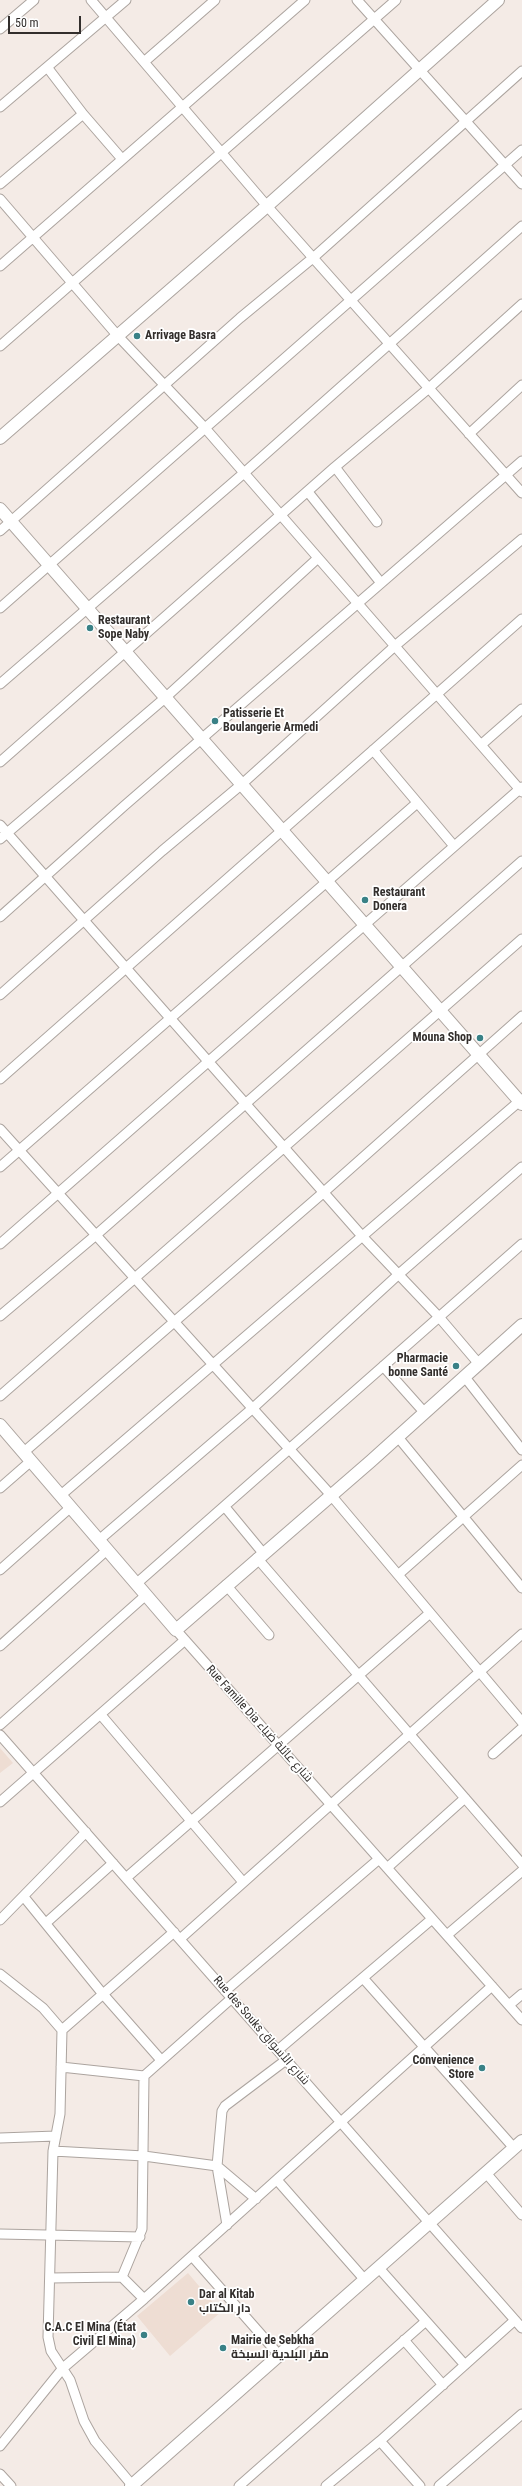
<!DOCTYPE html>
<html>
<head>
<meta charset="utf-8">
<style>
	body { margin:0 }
	#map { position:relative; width:522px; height:2486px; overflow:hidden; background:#f4ebe6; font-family:"Roboto Condensed",sans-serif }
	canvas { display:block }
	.scale { position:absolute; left:8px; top:16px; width:73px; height:18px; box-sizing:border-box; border:2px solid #322e2c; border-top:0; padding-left:5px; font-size:12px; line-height:14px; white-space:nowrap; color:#322e2c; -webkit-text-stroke:3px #fff; paint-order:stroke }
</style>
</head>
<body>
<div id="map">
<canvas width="522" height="2486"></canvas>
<div class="scale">50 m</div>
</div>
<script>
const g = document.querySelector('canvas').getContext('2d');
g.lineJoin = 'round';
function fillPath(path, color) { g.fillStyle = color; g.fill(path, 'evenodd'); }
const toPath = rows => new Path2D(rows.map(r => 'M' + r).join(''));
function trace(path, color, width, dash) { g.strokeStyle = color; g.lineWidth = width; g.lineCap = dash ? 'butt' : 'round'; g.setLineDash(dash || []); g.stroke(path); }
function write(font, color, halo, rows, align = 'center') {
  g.font = font + ' "Roboto Condensed",Cairo,sans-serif'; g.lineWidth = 3.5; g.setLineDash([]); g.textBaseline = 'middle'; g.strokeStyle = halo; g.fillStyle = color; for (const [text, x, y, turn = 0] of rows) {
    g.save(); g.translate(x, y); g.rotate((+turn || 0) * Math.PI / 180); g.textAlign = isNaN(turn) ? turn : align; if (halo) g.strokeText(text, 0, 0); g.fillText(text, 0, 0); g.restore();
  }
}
fillPath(toPath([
	[0,1748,13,1763,0,1773],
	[188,2273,221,2312,170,2356,137,2316]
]), '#eeddd3');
const street = toPath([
	[91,0,267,206,522,493],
	[357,0,522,184],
	[0,29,34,0],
	[144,62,215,0],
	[47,67,83,114,122,159],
	[0,107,126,0],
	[0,184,83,114],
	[0,199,117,335,205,428,522,792],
	[0,266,305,0],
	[0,346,396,0],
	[469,434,522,385],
	[335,467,377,522],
	[308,492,381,583],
	[0,531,240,318,314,257,522,71],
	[0,608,522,150],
	[0,684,244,473,522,226],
	[482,744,522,709],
	[373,750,454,846],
	[0,762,335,467,429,388,522,304],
	[0,825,362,1236,439,1317,479,1364],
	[0,839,165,698,318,558],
	[0,917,124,806,522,461],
	[0,995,162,851,242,784,396,645,522,539],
	[0,1079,522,619],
	[0,1129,330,1494,522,1722],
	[0,1167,417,803],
	[0,1244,522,787],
	[0,1316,96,1235,522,861],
	[383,1366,424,1412],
	[464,1376,522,1450],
	[0,1396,522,939],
	[397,1436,522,1588],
	[24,1452,324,1192,522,1016],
	[0,1488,31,1461],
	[61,1495,522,1099],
	[225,1507,263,1553],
	[99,1540,253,1408,399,1274,522,1167],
	[257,1558,522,1864],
	[0,1570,71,1507],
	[399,1574,522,1465],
	[136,1584,522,1244],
	[226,1585,269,1635],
	[176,1630,522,2020],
	[0,1646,107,1550],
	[101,1715,243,1882],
	[0,1725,146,1595],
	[0,1735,522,2328],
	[493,1754,522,1728],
	[0,1802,185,1640],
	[387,1868,465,1798],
	[126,1878,430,1613],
	[24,1897,102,1993,161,2060],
	[0,1920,86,1832],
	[46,1923,113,1863],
	[447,1935,522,1871],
	[180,1939,522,1634],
	[0,1974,43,2008,62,2030,60,2114,53,2151,48,2337,51,2351,70,2380,84,2421,95,2441,132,2485],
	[363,1978,514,2148],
	[225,1991,379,1859],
	[509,2005,522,1994],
	[62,2030,174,1932],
	[278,2050,432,1919],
	[61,2067,144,2076],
	[0,2138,56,2136],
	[53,2151,144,2156,217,2166,256,2199],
	[486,2173,522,2215],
	[277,2180,365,2280],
	[227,2225,217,2166,222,2111,225,2106,286,2060],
	[0,2234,140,2237],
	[192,2256,279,2355],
	[378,2267,465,2365],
	[122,2277,142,2229,144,2076,232,1998],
	[50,2278,122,2277,144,2299],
	[404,2340,443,2385],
	[380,2441,420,2486],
	[0,2446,63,2368,144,2299,492,1986],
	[0,2474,11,2486],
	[239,2486,426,2321],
	[326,2486,380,2441,515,2320],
	[439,2486,522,2414]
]);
const secondary = toPath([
	[0,438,267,206,498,0],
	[0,509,522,1104],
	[0,1425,176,1630,371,1461,522,1325],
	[131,2486,522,2141]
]);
trace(street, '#aca49f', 11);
trace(secondary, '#aca49f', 14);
trace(street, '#fff', 9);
trace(secondary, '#fff', 12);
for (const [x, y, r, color] of [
	[137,336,4,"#398186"],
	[90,628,4,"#398186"],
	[215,721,4,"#398186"],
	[365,900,4,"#398186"],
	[480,1038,4,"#398186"],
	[456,1366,4,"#398186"],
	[482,2068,4,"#398186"],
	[191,2302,4,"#398186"],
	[144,2335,4,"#398186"],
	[223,2348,4,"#398186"]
]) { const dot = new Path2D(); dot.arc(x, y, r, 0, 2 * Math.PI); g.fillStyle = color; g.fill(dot); trace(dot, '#fff', 1.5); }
write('bold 12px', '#322e2c', '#fff', [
	["Arrivage Basra",145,336],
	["Restaurant",98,621],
	["Sope Naby",98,635],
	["Patisserie Et",223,714],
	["Boulangerie Armedi",223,728],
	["Restaurant",373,893],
	["Donera",373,907],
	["Mouna Shop",472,1038,"right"],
	["Pharmacie",448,1359,"right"],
	["bonne Santé",448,1373,"right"],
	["Convenience",474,2061,"right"],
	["Store",474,2075,"right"],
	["Dar al Kitab",199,2295],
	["دار الكتاب",199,2309],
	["C.A.C El Mina (État",136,2328,"right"],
	["Civil El Mina)",136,2342,"right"],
	["Mairie de Sebkha",231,2341],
	["مقر البلدية السبخة",231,2355]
], 'left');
write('12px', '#322e2c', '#fff', [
	["Rue Famille Dia شارع عائلة ضياء",259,1724,48],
	["Rue des Souks شارع الأسواق",261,2031,49]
]);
</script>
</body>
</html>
